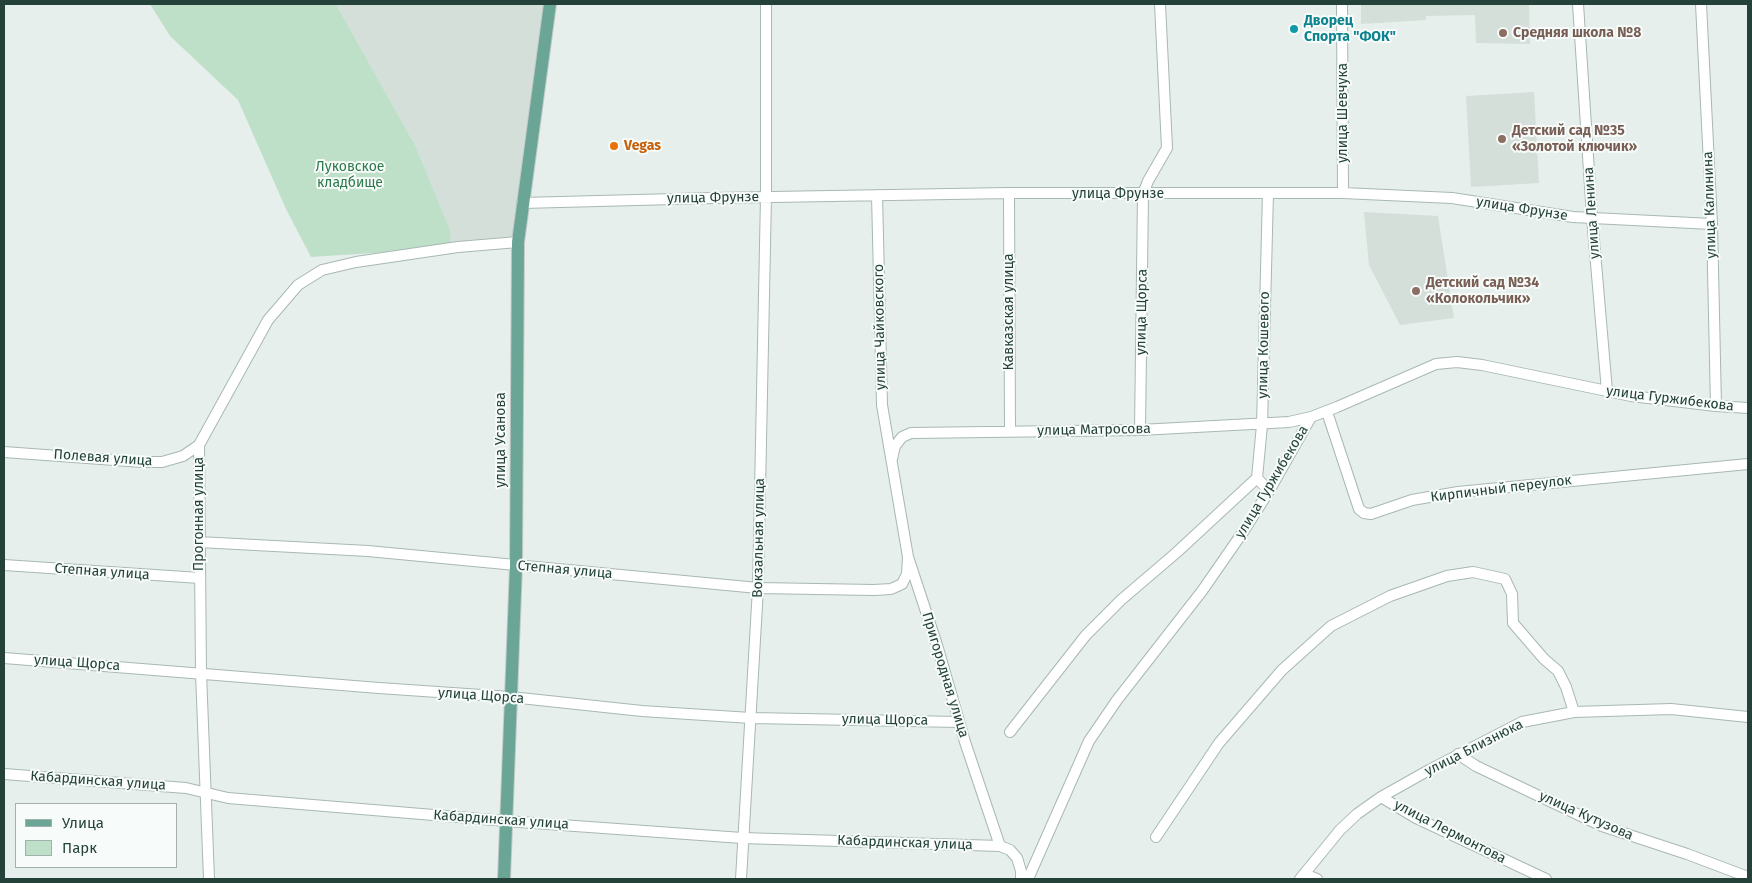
<!DOCTYPE html>
<html>
<head>
<meta charset="utf-8">
<style>
	body { margin:0 }
	#map { position:relative; width:1752px; height:883px; overflow:hidden; background:#e6efeb; font-family:"Fira Sans",sans-serif }
	canvas { display:block }
	.frame { position:absolute; inset:0; border:5px solid #24423a; pointer-events:none }
	.legend { position:absolute; left:15px; top:803px; width:162px; height:65px; box-sizing:border-box; background:#f7fbf9; border:1px solid #a3b1ad; margin:0; padding:6px 9px; list-style:none; font-size:15px; color:#24423a }
	.legend li { display:flex; align-items:center; gap:10px; height:25px }
	.legend b { width:25px; border:1px solid #a3b1ad }
</style>
</head>
<body>
<div id="map">
<canvas width="1752" height="883"></canvas>
<div class="frame"></div>
<ul class="legend">
<li><b style="height:6px;background:#6aa596"></b>Улица</li>
<li><b style="height:14px;background:#bfe0c8"></b>Парк</li>
</ul>
</div>
<script>
const g = document.querySelector('canvas').getContext('2d');
g.lineJoin = 'round';
function fillPath(path, color) { g.fillStyle = color; g.fill(path, 'evenodd'); }
const toPath = rows => new Path2D(rows.map(r => 'M' + r).join(''));
function trace(path, color, width, dash) { g.strokeStyle = color; g.lineWidth = width; g.lineCap = dash ? 'butt' : 'round'; g.setLineDash(dash || []); g.stroke(path); }
function write(font, color, halo, rows, align = 'center') {
  g.font = font + ' "Fira Sans",sans-serif'; g.lineWidth = 4; g.setLineDash([]); g.textBaseline = 'middle'; g.strokeStyle = halo; g.fillStyle = color; for (const [text, x, y, turn = 0] of rows) {
    g.save(); g.translate(x, y); g.rotate((+turn || 0) * Math.PI / 180); g.textAlign = isNaN(turn) ? turn : align; if (halo) g.strokeText(text, 0, 0); g.fillText(text, 0, 0); g.restore();
  }
}
fillPath(toPath([
	[336,4,550,4,518,242,450,248,451,232,415,145],
	[1361,4,1529,4,1530,44,1476,43,1475,15,1426,16,1426,20,1361,24],
	[1534,92,1539,183,1471,187,1466,96],
	[1364,212,1438,216,1454,318,1400,325,1369,265]
]), '#d4dfda');
fillPath(toPath([
	[150,4,336,4,415,145,451,232,450,248,311,257,286,209,238,100,170,36]
]), '#bfe0c8');
const minor = toPath([
	[1342,4,1343,193],
	[1578,4,1592,217,1607,391],
	[1701,4,1712,224,1716,406],
	[1009,193,1010,431],
	[1268,193,1262,425,1257,478,1269,491],
	[877,195,882,405,908,557,937,645,965,742,1000,846,1010,850,1017,858,1021,871,1021,879],
	[522,203,713,198,1009,193,1343,193,1452,198,1573,217,1712,224],
	[1327,412,1359,509,1364,513,1371,514,1412,500,1458,492,1748,464],
	[1140,430,1143,194,1148,181,1167,148,1160,4],
	[4,452,142,462,162,462,183,456,199,445],
	[892,459,895,446,902,437,911,433,1140,430,1289,422,1311,417,1337,407,1436,364,1457,362,1482,365,1631,396,1716,406,1748,408],
	[199,542,368,551,758,588,874,590,891,589,902,584,907,574,908,557],
	[4,565,200,578],
	[4,658,379,688,511,697,642,711,751,718,959,722],
	[1010,732,1086,635,1121,600,1176,553,1257,478],
	[1458,754,1476,766,1602,826,1687,854,1748,877],
	[4,774,186,788,228,798,506,821,742,838,1000,846],
	[1381,797,1416,818,1546,879],
	[1156,837,1219,743,1282,670,1331,626,1390,596,1447,576,1473,572,1505,579,1512,594,1513,623,1544,659,1558,671,1566,687,1574,712],
	[1305,874,1317,879],
	[209,879,201,673,199,445,268,320,298,285,322,270,356,262,458,247,518,242],
	[741,879,758,588,766,197,766,4],
	[1028,879,1089,741,1117,700,1202,591,1243,532,1269,491,1311,417],
	[1300,879,1340,830,1357,814,1381,797,1429,770,1522,722,1574,712,1671,709,1748,717]
]);
const major = toPath([
	[504,879,516,566,518,242,550,4]
]);
trace(minor, '#a8b8b2', 12);
trace(major, '#c2cac8', 14);
trace(minor, '#fff', 10);
trace(major, '#6aa596', 12);
for (const [x, y, r, color] of [
	[1294,29,5,"#0f9aa8"],
	[1503,33,5,"#8d6e63"],
	[1502,139,5,"#8d6e63"],
	[614,146,5,"#e8710a"],
	[1416,291,5,"#8d6e63"]
]) { const dot = new Path2D(); dot.arc(x, y, r, 0, 2 * Math.PI); g.fillStyle = color; g.fill(dot); trace(dot, '#f7fbf9', 2); }
write('bold 14px', '#0d838f', '#f7fbf9', [
	["Дворец",1304,21],
	["Спорта \"ФОК\"",1304,37]
], 'left');
write('bold 14px', '#785e54', '#f7fbf9', [
	["Средняя школа №8",1513,33],
	["Детский сад №35",1512,131],
	["«Золотой ключик»",1512,147],
	["Детский сад №34",1426,283],
	["«Колокольчик»",1426,299]
], 'left');
write('14px', '#24423a', '#f7fbf9', [
	["улица Шевчука",1343,113,-90],
	["улица Фрунзе",1118,194],
	["улица Фрунзе",713,198,-1],
	["улица Калинина",1710,205,-92],
	["улица Фрунзе",1522,209,9],
	["улица Ленина",1592,213,-94],
	["Кавказская улица",1009,312,-90],
	["улица Щорса",1142,312,-89],
	["улица Чайковского",880,327,-91],
	["улица Кошевого",1264,345,-89],
	["улица Гуржибекова",1670,399,7],
	["улица Матросова",1094,430,-1],
	["улица Усанова",501,440,-90],
	["Полевая улица",103,458,4],
	["улица Гуржибекова",1272,482,-59],
	["Кирпичный переулок",1501,489,-7],
	["Прогонная улица",199,514,-90],
	["Вокзальная улица",759,538,-89],
	["Степная улица",565,570,5],
	["Степная улица",102,572,4],
	["улица Щорса",77,663,4],
	["Пригородная улица",945,675,73],
	["улица Щорса",481,696,4],
	["улица Щорса",885,720,1],
	["улица Близнюка",1474,748,-27],
	["Кабардинская улица",98,781,4],
	["улица Кутузова",1586,816,24],
	["Кабардинская улица",501,820,4],
	["улица Лермонтова",1450,832,27],
	["Кабардинская улица",905,843,2]
]);
write('bold 14px', '#c56008', '#f7fbf9', [
	["Vegas",624,146]
], 'left');
write('14px', '#2d7a4b', '#f7fbf9', [
	["Луковское",350,167],
	["кладбище",350,183]
]);
</script>
</body>
</html>
